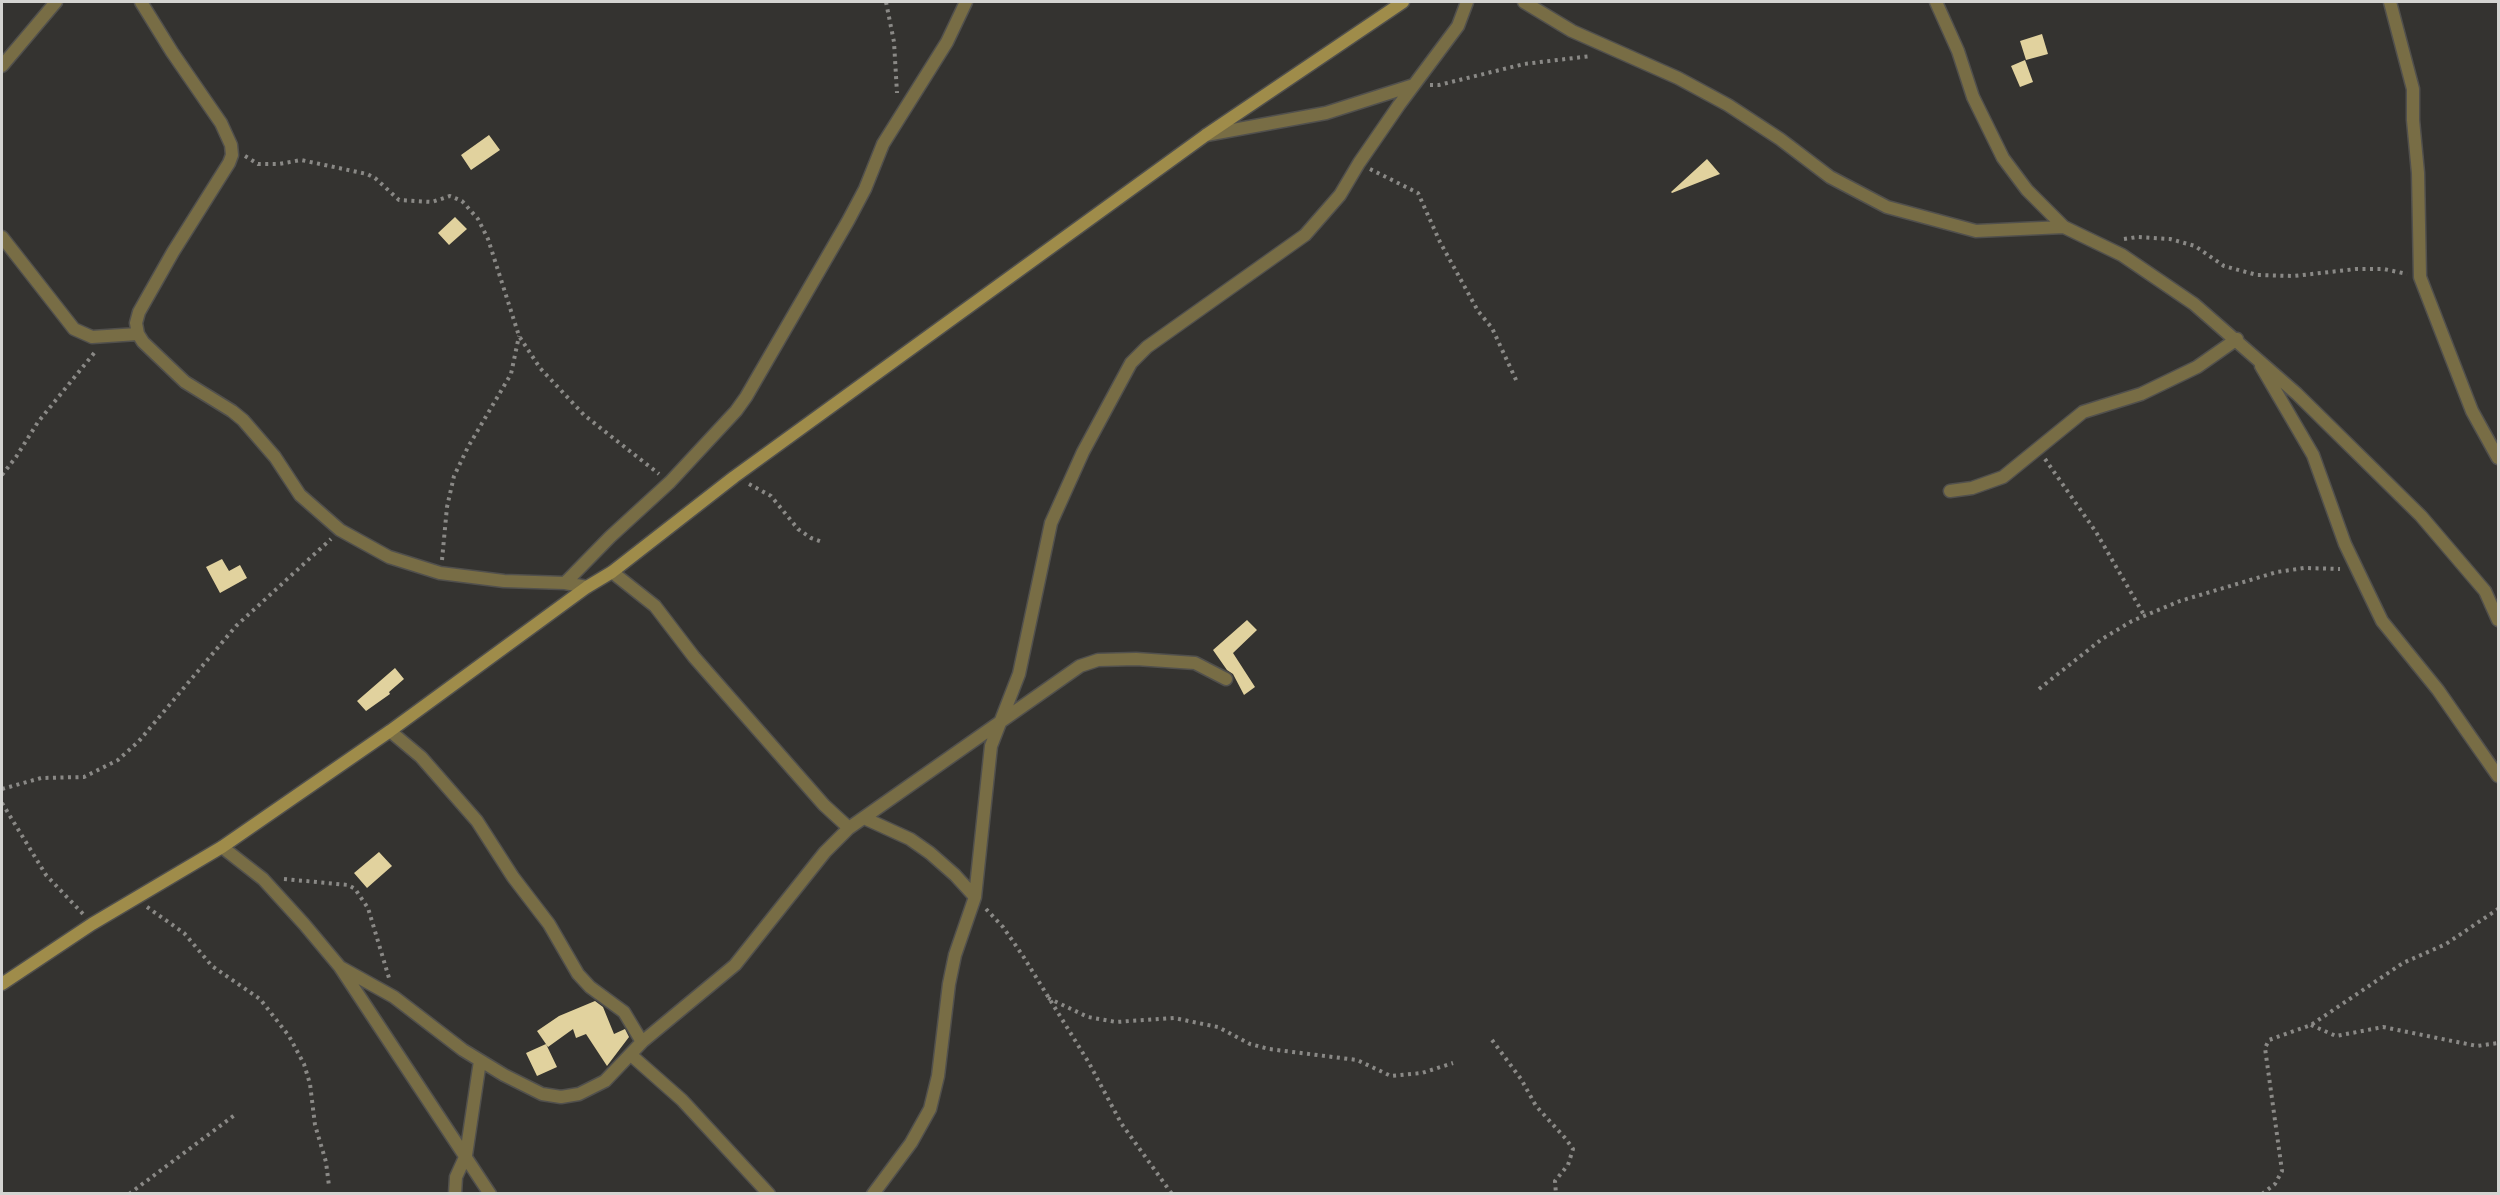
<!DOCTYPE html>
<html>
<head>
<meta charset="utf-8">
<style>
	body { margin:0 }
	#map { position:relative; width:2500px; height:1195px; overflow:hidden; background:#343330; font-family:"IBM Plex Sans",sans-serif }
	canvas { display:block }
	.frame { position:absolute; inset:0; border:3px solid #d4d4d1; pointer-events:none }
</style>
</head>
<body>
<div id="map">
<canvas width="2500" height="1195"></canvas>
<div class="frame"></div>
</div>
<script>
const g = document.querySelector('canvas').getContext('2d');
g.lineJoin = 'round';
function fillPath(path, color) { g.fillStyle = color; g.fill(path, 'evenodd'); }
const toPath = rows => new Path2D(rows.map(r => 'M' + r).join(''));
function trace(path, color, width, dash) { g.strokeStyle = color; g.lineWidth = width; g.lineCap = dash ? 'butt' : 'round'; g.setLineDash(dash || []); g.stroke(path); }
fillPath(toPath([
	[2042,34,2048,54,2026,60,2020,41],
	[2025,60,2033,82,2020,87,2011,66],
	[489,135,500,150,471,170,461,155],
	[1707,159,1720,174,1672,193,1671,192],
	[455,217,467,229,449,245,438,233],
	[222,559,229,571,240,565,247,578,220,593,206,567],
	[1247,620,1257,630,1233,653,1255,687,1244,695,1233,674,1227,670,1213,650],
	[395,668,404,679,389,692,390,694,366,711,357,701],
	[379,852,392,866,367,888,354,873],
	[595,1001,603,1007,614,1034,625,1029,629,1037,607,1066,586,1034,576,1038,573,1029,548,1047,537,1031,559,1016],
	[546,1044,557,1067,537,1076,526,1053]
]), '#e1d29e');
const street = toPath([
	[141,2,172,52,221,123,231,145,232,155,229,163,173,252,139,312,136,323,138,334,143,342,185,382,232,411,243,420,275,457,300,495,340,530,389,557,440,573,504,581,565,583,587,587],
	[1524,2,1572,31,1678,78,1728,105,1780,139,1830,177,1887,207,1976,231,2064,227,2122,255,2194,304,2297,394,2421,516,2485,591,2498,620],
	[1936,2,1958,51,1973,97,2003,158,2027,190,2064,227],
	[2390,2,2413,89,2413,120,2418,173,2420,277,2472,411,2498,458],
	[2,66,56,2],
	[1206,135,1326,113,1414,85],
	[2,237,74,329,92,337,138,334],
	[2261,366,2313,455,2345,544,2382,621,2438,690,2498,776],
	[1950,491,1972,488,2003,477,2083,412,2141,394,2197,367,2237,339],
	[612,572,655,606,694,657,824,805,849,828],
	[565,583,610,537,670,482,736,411,746,397,848,221,865,189,883,144,947,42,966,2],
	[390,731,421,757,477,821,513,877,549,924,578,974,590,987,624,1012,642,1042],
	[864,818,910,839,930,853,955,875,975,897],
	[222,847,263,879,304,924,340,967,490,1194],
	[340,967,394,997,463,1050,504,1075,542,1094,561,1097,579,1094,605,1081,642,1042,735,965,825,852,849,828,1080,666,1098,660,1136,659,1195,663,1226,679],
	[631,1055,682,1100,769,1194],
	[455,1194,456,1177,466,1155,480,1061],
	[873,1194,911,1143,930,1109,938,1076,949,984,955,955,975,897,991,746,1019,674,1051,523,1083,452,1131,363,1147,347,1305,235,1340,195,1359,163,1399,105,1458,26,1467,2]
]);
const secondary = toPath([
	[2,984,92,924,222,847,390,731,587,587,612,572,734,477,1206,135,1403,2]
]);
trace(street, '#51504d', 15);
trace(secondary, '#51504d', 15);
trace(toPath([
	[886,2,894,42,897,93],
	[1430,85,1439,85,1524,64,1591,56],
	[245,156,258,164,279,164,301,160,367,174,375,178,399,200,432,202,450,196,462,201,478,219,488,239,519,336,540,368,584,415,659,474],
	[1370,169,1418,193,1440,242,1478,311,1492,328,1517,382],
	[2124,239,2137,237,2170,239,2195,246,2224,266,2257,275,2294,276,2356,269,2384,269,2407,274],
	[2045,459,2096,532,2144,615],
	[2,475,16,457,38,422,95,352],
	[749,484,771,496,798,529,811,538,822,542],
	[442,560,447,507,454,476,468,447,511,374,519,336],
	[2039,689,2102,639,2132,621,2180,601,2277,572,2304,568,2340,569],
	[2,789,41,778,84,777,118,760,139,741,236,626,331,539],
	[2,803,46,875,84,915],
	[284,879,348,885,355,889,368,908,389,978],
	[147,907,184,933,212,966,260,999,289,1036,304,1064,310,1084,315,1125,326,1162,329,1186],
	[986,909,1003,927,1023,956,1089,1063,1121,1123,1172,1194],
	[1048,998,1088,1017,1116,1022,1174,1018,1218,1027,1250,1044,1269,1049,1357,1060,1391,1076,1422,1073,1453,1063],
	[2311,1025,2336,1036,2383,1027,2477,1046,2498,1043],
	[1492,1040,1521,1079,1536,1106,1566,1139,1573,1149,1568,1165,1555,1181,1556,1194],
	[129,1194,236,1114],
	[2262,1194,2275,1184,2282,1171,2265,1048,2269,1040,2311,1025,2403,963,2446,944,2498,909]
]), '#8a8986', 4, [3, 4.5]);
trace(street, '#786d45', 12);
trace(secondary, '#9f8c4a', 12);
</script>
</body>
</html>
